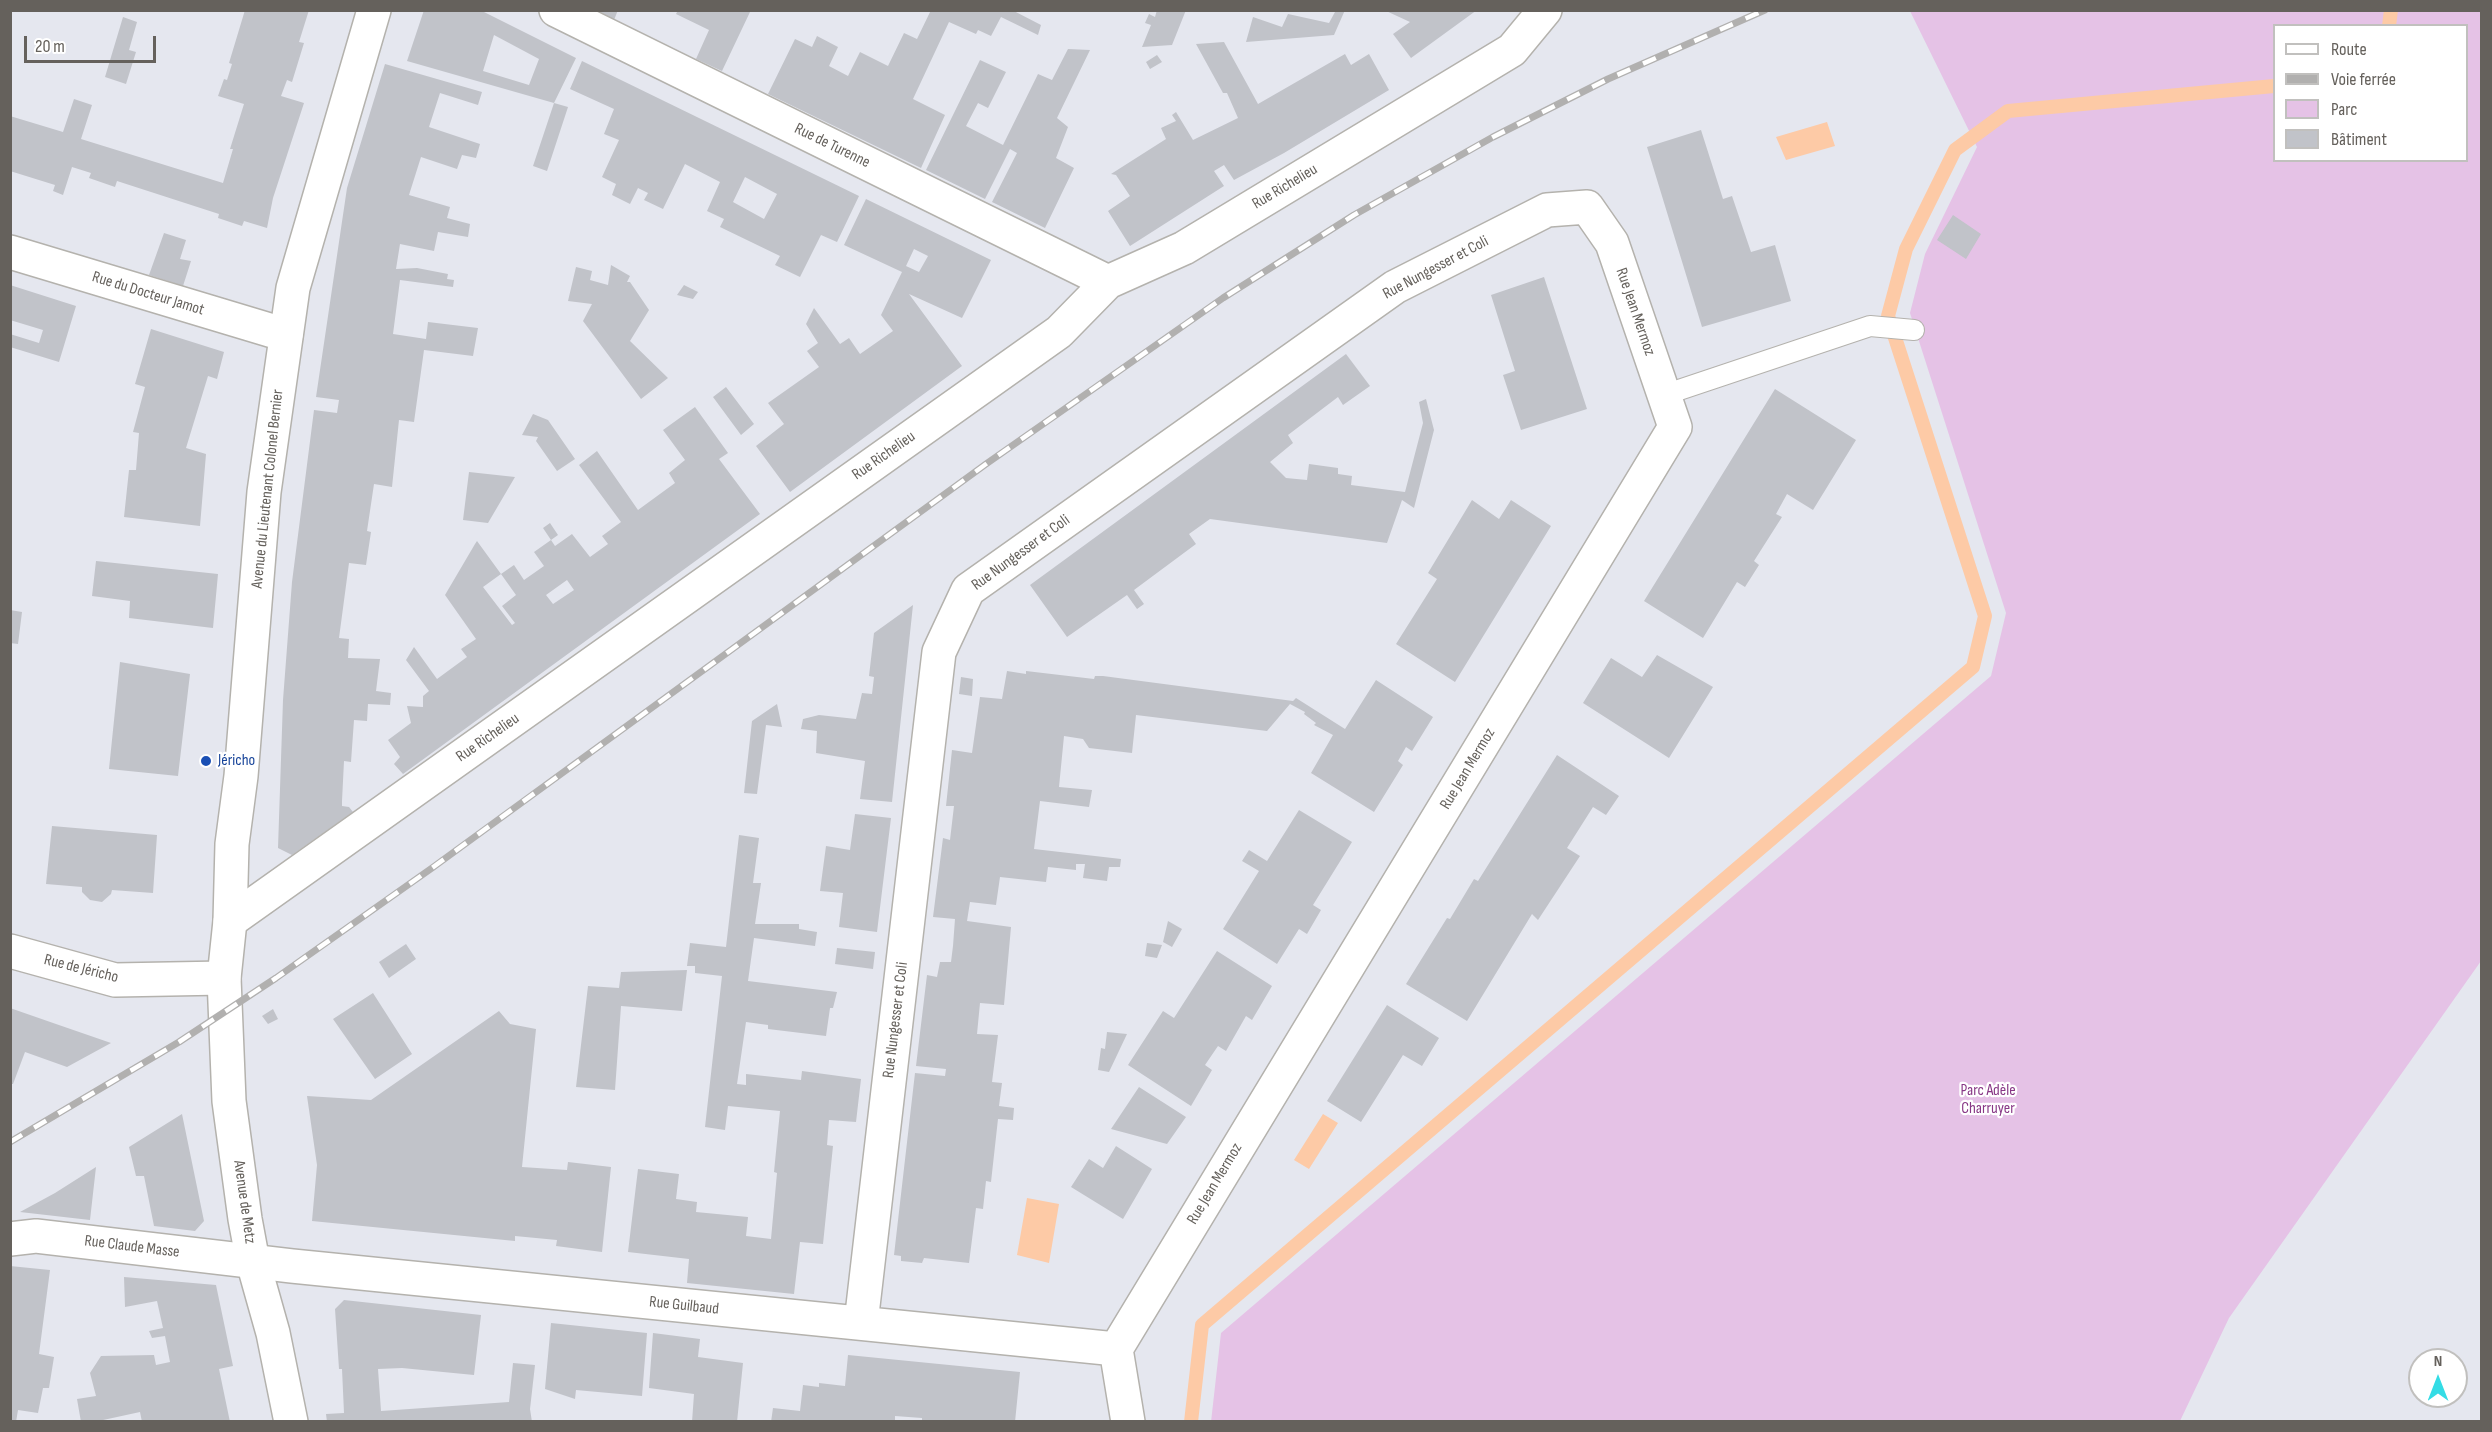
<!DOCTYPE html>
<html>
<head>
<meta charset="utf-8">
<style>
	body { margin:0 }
	#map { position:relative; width:2492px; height:1432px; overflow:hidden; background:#e5e7ef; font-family:"Sofia Sans Condensed",sans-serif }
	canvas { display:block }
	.frame { position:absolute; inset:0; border:12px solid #65615c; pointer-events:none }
	.legend { position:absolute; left:2273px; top:24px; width:195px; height:138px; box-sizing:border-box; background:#fff; border:2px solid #c1c0be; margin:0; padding:8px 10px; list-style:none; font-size:18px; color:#65615c }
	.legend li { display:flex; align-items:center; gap:12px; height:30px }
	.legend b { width:30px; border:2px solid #c1c0be }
	.north { position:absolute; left:2408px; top:1348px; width:60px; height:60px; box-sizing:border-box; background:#fff; border:2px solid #c1c0be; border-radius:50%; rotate:0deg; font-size:16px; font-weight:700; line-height:24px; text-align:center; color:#65615c }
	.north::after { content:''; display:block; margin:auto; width:21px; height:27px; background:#34dce5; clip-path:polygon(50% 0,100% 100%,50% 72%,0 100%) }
	.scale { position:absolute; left:24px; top:36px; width:132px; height:27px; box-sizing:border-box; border:3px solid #65615c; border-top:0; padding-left:8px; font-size:18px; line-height:21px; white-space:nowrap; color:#65615c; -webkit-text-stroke:4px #fff; paint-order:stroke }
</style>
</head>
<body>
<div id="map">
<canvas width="2492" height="1432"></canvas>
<div class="frame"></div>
<ul class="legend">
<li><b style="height:8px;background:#fff"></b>Route</li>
<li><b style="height:8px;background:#b1b0af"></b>Voie ferrée</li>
<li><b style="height:16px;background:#e5c2e6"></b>Parc</li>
<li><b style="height:16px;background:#c1c3c9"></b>Bâtiment</li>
</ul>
<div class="north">N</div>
<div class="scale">20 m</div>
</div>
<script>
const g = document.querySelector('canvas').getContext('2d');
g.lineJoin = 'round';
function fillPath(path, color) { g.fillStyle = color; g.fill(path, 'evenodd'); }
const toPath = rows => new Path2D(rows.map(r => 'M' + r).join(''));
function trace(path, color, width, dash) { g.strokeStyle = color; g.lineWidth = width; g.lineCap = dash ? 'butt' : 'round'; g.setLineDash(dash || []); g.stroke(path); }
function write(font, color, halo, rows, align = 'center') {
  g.font = font + ' "Sofia Sans Condensed",sans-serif'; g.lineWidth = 4.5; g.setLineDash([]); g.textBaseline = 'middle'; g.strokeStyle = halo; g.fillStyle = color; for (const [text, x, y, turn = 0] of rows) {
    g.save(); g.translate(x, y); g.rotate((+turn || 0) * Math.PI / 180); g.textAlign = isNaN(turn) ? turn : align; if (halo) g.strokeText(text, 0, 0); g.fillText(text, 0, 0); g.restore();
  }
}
fillPath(toPath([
	[1910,11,2481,11,2481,961,2229,1318,2180,1421,1211,1422,1221,1333,1991,676,2006,613,1910,313,1925,254,1977,147],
	[2274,26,2466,26,2466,160,2274,160]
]), '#e5c2e6');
fillPath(toPath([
	[1827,122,1835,146,1786,160,1776,137],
	[1323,1114,1338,1123,1309,1169,1294,1160],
	[1027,1198,1059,1204,1049,1263,1017,1255]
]), '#fdcaa6');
trace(toPath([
	[2389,26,2391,10],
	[1191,1422,1202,1325,1973,667,1985,616,1888,316,1906,249,1955,150,2008,111,2274,86]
]), '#fdcaa6', 14);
fillPath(toPath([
	[245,10,309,10,299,42,304,43,292,82,287,80,281,96,304,103,273,198,267,228,244,221,242,226,218,218,219,214,117,181,115,187,89,178,91,173,72,167,63,195,53,191,55,185,10,171,10,116,63,132,74,99,92,105,81,139,223,183,233,149,230,149,244,104,218,96,224,79,227,80,232,64,229,63],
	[424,10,480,10,576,58,554,103,407,61],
	[494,35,539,59,529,85,483,71],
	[596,10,618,10,614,20],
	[678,10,750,12,722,71,696,59,709,30,676,14],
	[931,10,991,12,1012,10,1041,25,1038,35,1001,17,991,36,978,30,976,34,949,22,913,99,945,115,921,168,768,94,795,39,812,47,817,36,838,47,829,66,848,76,860,52,888,66,904,33,917,39],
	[1157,10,1186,10,1172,45,1142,47,1151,25,1145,23,1149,14,1155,17],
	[1331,10,1345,10,1334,35,1246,42,1253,17,1282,27,1288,14,1329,23,1335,12],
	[1384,10,1477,10,1411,58,1393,34,1410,22],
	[123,17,137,22,129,50,136,52,126,84,105,77],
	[1224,42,1258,104,1345,54,1351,65,1369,54,1389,90,1284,153,1234,180,1224,165,1214,171,1224,186,1130,246,1108,211,1130,196,1116,175,1111,174,1166,139,1161,128,1176,121,1172,115,1176,112,1193,140,1238,118,1227,93,1223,93,1196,44],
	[1068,49,1090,50,1057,118,1068,127,1056,158,1074,168,1045,228,992,202,1017,153,1010,149,985,199,926,170,980,60,1006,72,988,108,978,103,966,126,1003,145,1038,74,1052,80],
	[1157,55,1162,62,1150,69,1146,62],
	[582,61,859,196,837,242,821,235,800,277,775,265,780,256,720,227,724,219,707,211,720,182,685,164,663,209,644,200,648,193,638,188,630,204,612,195,616,184,602,177,619,140,604,134,614,109,570,89],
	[745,177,777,194,764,219,733,202],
	[385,64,482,92,478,105,440,93,429,127,480,144,476,158,462,155,457,169,421,157,409,195,450,207,447,218,470,224,468,237,438,232,434,251,400,244,396,269,417,268,448,274,447,279,454,280,453,287,400,280,393,334,426,339,428,322,478,328,473,356,424,350,414,422,399,420,392,487,374,484,367,531,371,532,366,565,349,563,339,638,349,639,348,658,380,659,376,691,391,693,390,705,368,704,367,721,354,720,351,762,344,761,342,801,342,806,349,807,353,812,292,855,278,848,283,700,292,582,314,410,337,413,339,400,316,397,347,188],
	[554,103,568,107,547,171,533,166],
	[1701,130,1723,199,1732,196,1751,252,1775,245,1791,301,1702,327,1647,147],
	[866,199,991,260,962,318,909,294,962,366,790,492,756,446,784,424,768,403,819,367,807,351,818,343,806,324,814,308,840,344,849,338,860,354,893,331,881,315,902,272,844,245],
	[914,249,928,256,919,272,906,266],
	[1953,215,1981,234,1966,259,1937,240],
	[164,233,186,240,180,259,191,261,183,286,149,275],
	[611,265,630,276,627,282,630,282,649,310,630,341,668,378,641,399,583,321,592,304,568,301,576,267,592,271,590,280,608,285],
	[1544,277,1587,409,1521,430,1503,375,1515,371,1491,295],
	[10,285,76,306,59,362,10,347,10,334,39,343,43,330,10,320],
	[684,285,698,292,693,299,677,295],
	[151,329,224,352,217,379,208,376,186,448,206,454,200,526,124,517,129,470,136,470,139,433,133,432,145,387,135,384],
	[1346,354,1370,386,1343,405,1338,397,1288,435,1293,443,1270,462,1286,478,1307,480,1309,464,1338,468,1338,474,1352,476,1351,485,1405,492,1423,423,1419,402,1426,399,1434,430,1414,508,1402,500,1387,543,1210,519,1189,534,1196,544,1134,590,1144,604,1137,609,1127,595,1067,637,1030,585],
	[726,387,754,424,741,435,713,397],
	[1775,389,1856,440,1813,510,1787,494,1776,514,1782,517,1754,561,1759,565,1745,587,1737,582,1703,638,1644,601],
	[695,407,728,453,719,459,760,514,403,774,394,764,400,757,388,740,411,723,407,706,423,707,423,696,429,691,406,660,414,647,437,679,467,657,461,649,476,639,445,595,475,544,477,541,501,574,514,565,524,580,544,566,534,552,551,540,555,546,572,534,590,557,608,544,602,536,621,522,579,465,597,451,638,510,675,483,669,473,685,460,663,430],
	[501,574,516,595,502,606,515,623,512,625,483,587],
	[567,580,574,590,553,604,546,595],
	[533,414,548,420,575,459,557,471,536,441,538,437,522,435],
	[469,472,515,477,488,523,463,520],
	[1472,500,1499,519,1511,500,1551,526,1455,682,1396,644,1437,579,1428,573],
	[550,523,558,535,551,540,543,528],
	[96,561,218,574,213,628,129,618,130,601,92,596],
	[913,605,892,802,860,799,865,761,816,753,817,731,801,729,803,719,819,715,856,719,862,693,872,694,874,677,869,676,874,633],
	[10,610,22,612,18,644,10,643],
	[1657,655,1713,687,1669,758,1583,703,1611,658,1642,677],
	[120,662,190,674,178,776,109,769],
	[1007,671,1026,674,1026,671,1094,679,1095,676,1103,676,1293,701,1296,698,1345,729,1376,680,1433,717,1412,751,1406,747,1398,761,1403,765,1374,812,1311,773,1333,735,1314,725,1316,723,1304,714,1305,712,1290,704,1267,731,1136,715,1132,753,1089,748,1083,739,1064,736,1059,787,1092,790,1089,807,1040,801,1034,849,1121,859,1120,867,1109,867,1107,881,1083,878,1085,864,1076,864,1076,870,1048,867,1046,882,1000,877,996,905,970,902,967,921,1011,927,1004,1005,980,1003,977,1034,998,1035,992,1082,1002,1083,999,1106,1014,1108,1013,1120,998,1119,991,1182,986,1181,983,1209,976,1208,969,1263,924,1258,922,1263,901,1261,901,1256,894,1255,915,1073,945,1076,946,1069,916,1066,927,975,937,977,940,962,951,962,953,946,955,919,933,917,943,838,950,840,954,806,946,806,952,750,972,753,980,697,1002,699],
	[961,677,973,679,972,696,959,694],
	[777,704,782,727,766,725,757,794,744,793,752,721],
	[1557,755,1619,796,1606,815,1593,807,1567,848,1580,856,1538,920,1532,914,1467,1021,1406,984,1447,918,1450,919,1474,879,1478,881],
	[1299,810,1352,842,1313,905,1321,910,1307,934,1299,929,1277,964,1223,929,1259,871,1242,861,1249,850,1267,861],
	[855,814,891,818,877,932,839,927,843,893,820,891,826,846,850,850],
	[52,826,157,835,153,893,112,890,111,894,102,902,90,900,82,892,82,887,46,884],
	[739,835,759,838,753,883,761,883,755,924,799,924,799,929,817,932,815,946,754,938,748,981,837,992,833,1008,830,1008,826,1036,768,1029,768,1025,746,1022,737,1084,746,1085,746,1074,801,1080,802,1071,861,1079,856,1122,829,1120,827,1145,833,1146,823,1244,800,1242,794,1294,687,1283,689,1259,628,1252,638,1169,679,1174,676,1199,697,1202,696,1212,748,1217,746,1236,771,1239,777,1173,774,1172,780,1111,728,1106,725,1130,705,1127,722,976,695,973,695,966,687,966,690,943,726,947],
	[1168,921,1182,929,1172,947,1163,942],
	[1147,943,1162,945,1157,958,1145,956],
	[406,944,416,959,389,978,379,962],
	[837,948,875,952,873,969,835,964],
	[1217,951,1272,986,1252,1020,1246,1016,1226,1051,1218,1046,1205,1065,1212,1070,1191,1106,1128,1065,1163,1011,1174,1018],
	[687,970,682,1011,621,1006,615,1090,576,1087,588,986,619,988,621,972],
	[373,993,412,1054,375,1079,333,1019],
	[1387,1005,1439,1038,1422,1066,1403,1055,1361,1122,1327,1101],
	[10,1008,56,1024,111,1043,67,1067,25,1052,13,1084,10,1084],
	[273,1009,278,1019,268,1024,262,1016],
	[499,1011,510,1024,536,1029,522,1167,567,1170,568,1162,611,1167,602,1252,556,1246,557,1240,515,1236,515,1241,312,1221,317,1165,307,1096,371,1100],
	[1107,1032,1127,1034,1109,1072,1098,1070,1101,1048,1105,1049],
	[1139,1087,1186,1117,1167,1144,1111,1129],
	[182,1114,204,1221,195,1231,154,1226,144,1176,136,1176,129,1147],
	[1116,1146,1152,1169,1123,1219,1071,1187,1089,1159,1103,1168],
	[96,1167,90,1220,20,1212,55,1193],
	[10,1266,50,1270,39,1354,54,1357,49,1388,43,1388,38,1413,18,1410,16,1422,10,1422],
	[124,1277,216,1285,233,1366,219,1369,230,1422,142,1422,140,1412,94,1422,81,1422,77,1399,96,1396,90,1373,101,1356,154,1355,156,1365,170,1362,165,1336,152,1338,149,1331,163,1328,157,1301,125,1307],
	[344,1300,481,1315,474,1375,402,1368,378,1369,381,1411,509,1402,513,1363,535,1365,530,1409,532,1422,327,1422,326,1414,344,1413,342,1369,339,1369,335,1309],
	[551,1323,647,1333,642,1396,576,1390,575,1399,545,1389],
	[653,1333,700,1339,698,1357,743,1363,737,1422,692,1422,694,1394,649,1388],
	[848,1355,1020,1372,1015,1422,922,1422,922,1418,895,1416,895,1422,771,1422,773,1408,800,1411,803,1385,819,1387,819,1383,845,1386]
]), '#c1c3c9');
const service = toPath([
	[1664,395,1870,326,1914,330]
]);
const minor = toPath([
	[556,10,1108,282],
	[10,252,286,335],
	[230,921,1059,332,1108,282,1184,248,1512,50,1545,10],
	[10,951,115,980,224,978],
	[10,1239,36,1236,292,1266,1116,1349],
	[861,1323,939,652,968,590,1395,287,1547,210,1587,207,1612,243,1675,427,1116,1349],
	[1116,1349,1128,1422]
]);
const tertiary = toPath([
	[291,1422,273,1333,253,1262,245,1219,229,1101,224,978,230,921,232,844,241,776,264,492,293,288,374,10]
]);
trace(service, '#b4b2ad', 22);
trace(minor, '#b4b2ad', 36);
trace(tertiary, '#b4b2ad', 36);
trace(service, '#fff', 20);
trace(minor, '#fff', 33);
trace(tertiary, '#fff', 33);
const rail = toPath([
	[10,1142,179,1042,276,978,432,868,986,464,1223,298,1354,215,1493,137,1608,79,1765,10]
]);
trace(rail, '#b1b0af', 7);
trace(rail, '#fff', 4.5, [14]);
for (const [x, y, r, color] of [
	[206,761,6,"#1a4fb4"]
]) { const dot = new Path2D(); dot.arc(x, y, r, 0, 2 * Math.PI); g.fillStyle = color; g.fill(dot); trace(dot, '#fff', 2); }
write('16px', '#65615c', '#fff', [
	["Rue de Turenne",832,146,26],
	["Rue Richelieu",1285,187,-31],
	["Rue Nungesser et Coli",1436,268,-28],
	["Rue du Docteur Jamot",148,294,17],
	["Rue Jean Mermoz",1635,312,71],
	["Rue Richelieu",884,456,-35],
	["Avenue du Lieutenant Colonel Bernier",268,489,-84],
	["Rue Nungesser et Coli",1021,553,-36],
	["Rue Richelieu",488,738,-35],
	["Rue Jean Mermoz",1468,769,-59],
	["Rue de Jéricho",81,969,14],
	["Rue Nungesser et Coli",896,1020,-83],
	["Rue Jean Mermoz",1215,1184,-59],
	["Avenue de Metz",244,1202,82],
	["Rue Claude Masse",132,1247,7],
	["Rue Guilbaud",684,1306,6]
]);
write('16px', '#164399', '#fff', [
	["Jéricho",218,761]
], 'left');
write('16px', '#883886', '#fff', [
	["Parc Adèle",1988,1091],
	["Charruyer",1988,1109]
]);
</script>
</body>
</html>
